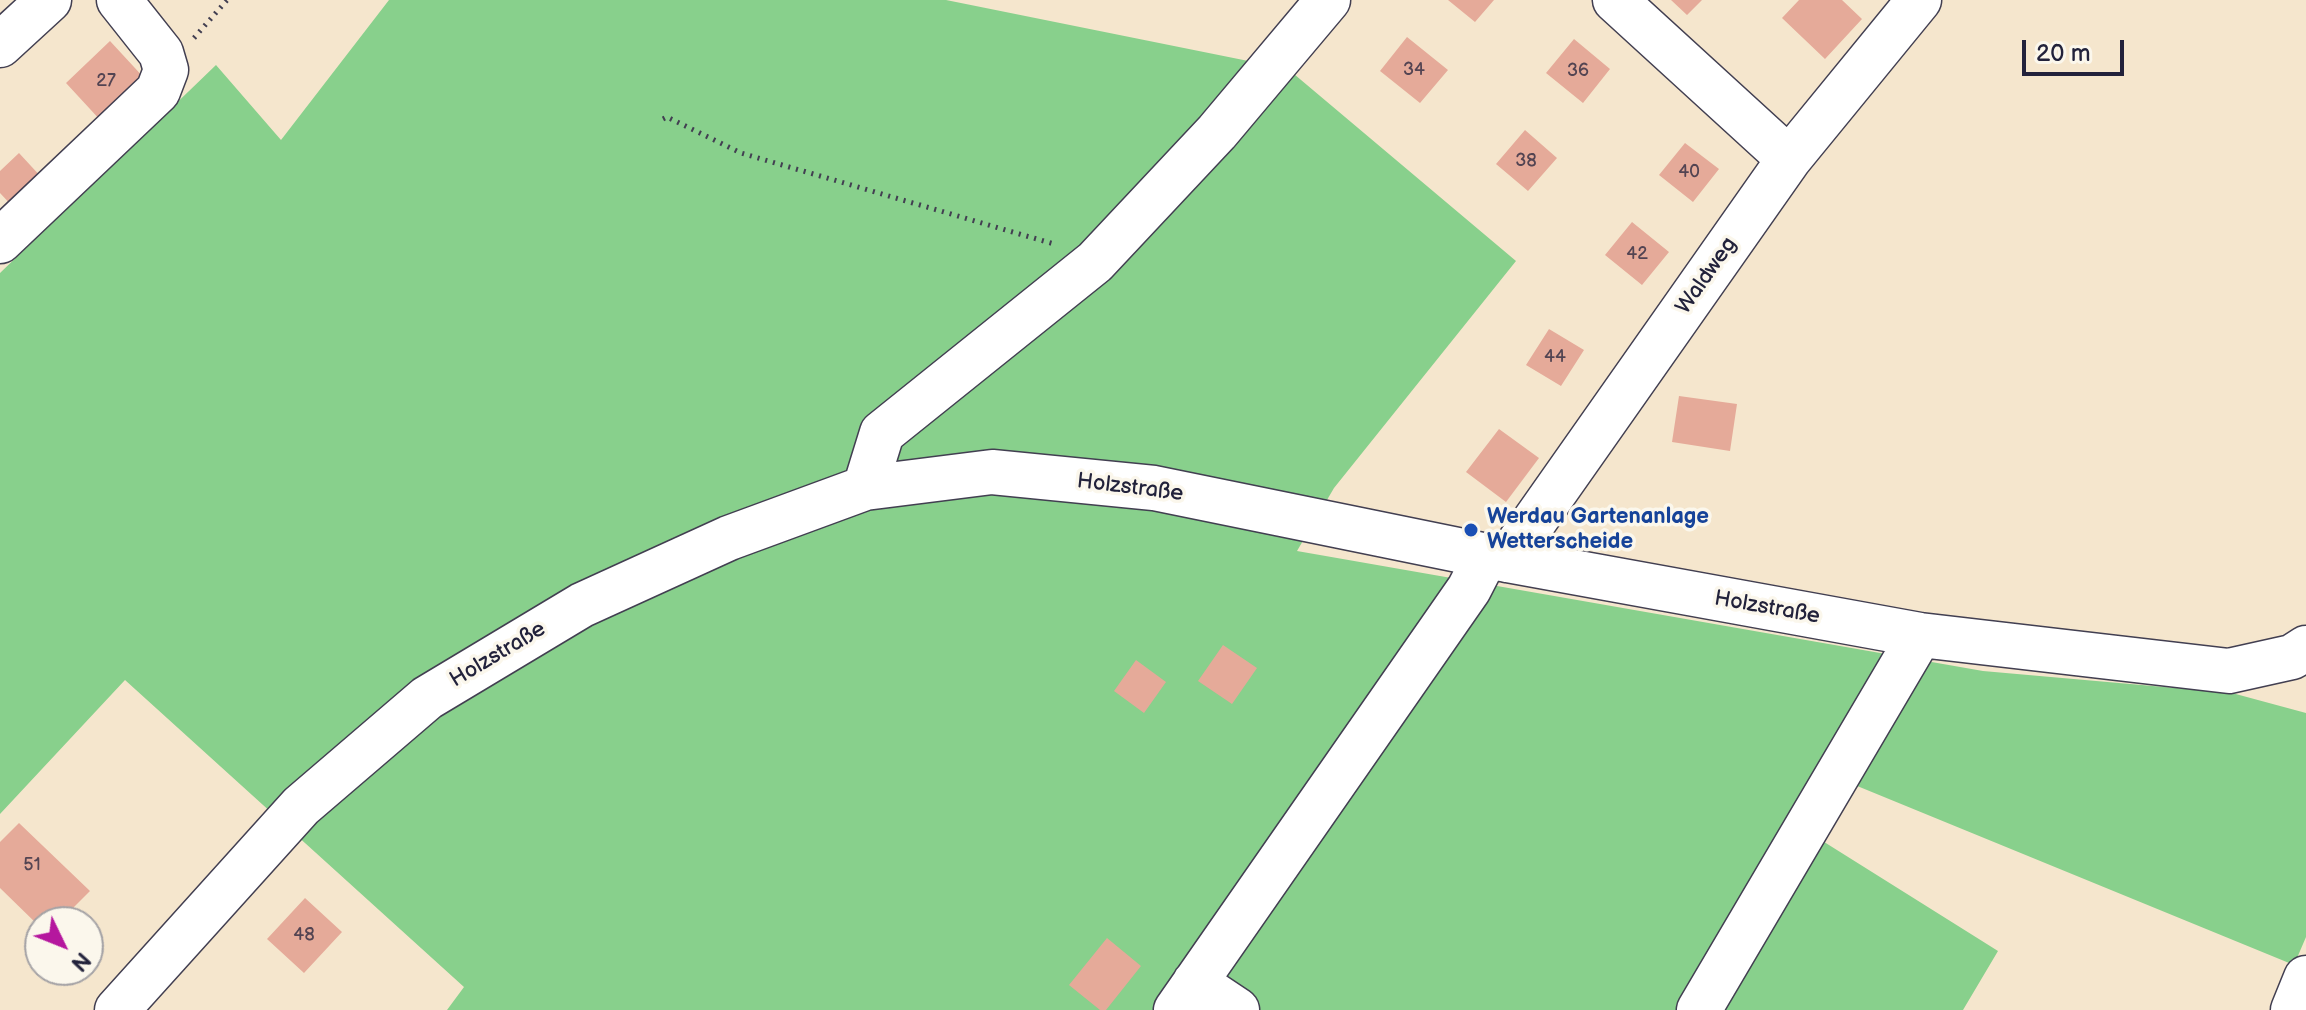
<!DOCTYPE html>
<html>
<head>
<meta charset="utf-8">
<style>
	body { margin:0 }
	#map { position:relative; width:2306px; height:1010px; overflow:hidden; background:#f5e6cd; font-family:"Balsamiq Sans",sans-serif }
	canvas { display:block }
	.north { position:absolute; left:24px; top:906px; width:80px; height:80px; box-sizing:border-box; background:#fbf7ec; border:2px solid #a4a2a5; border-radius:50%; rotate:133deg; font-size:22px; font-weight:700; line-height:32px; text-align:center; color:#22223b }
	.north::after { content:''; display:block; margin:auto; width:28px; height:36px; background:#b5179e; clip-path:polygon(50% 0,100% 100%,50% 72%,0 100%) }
	.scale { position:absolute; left:2022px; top:40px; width:102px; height:36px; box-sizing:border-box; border:4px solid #22223b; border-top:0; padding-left:10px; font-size:24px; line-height:28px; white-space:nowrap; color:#22223b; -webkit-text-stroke:6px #fbf7ec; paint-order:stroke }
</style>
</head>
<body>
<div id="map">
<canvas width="2306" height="1010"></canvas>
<div class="north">N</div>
<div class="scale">20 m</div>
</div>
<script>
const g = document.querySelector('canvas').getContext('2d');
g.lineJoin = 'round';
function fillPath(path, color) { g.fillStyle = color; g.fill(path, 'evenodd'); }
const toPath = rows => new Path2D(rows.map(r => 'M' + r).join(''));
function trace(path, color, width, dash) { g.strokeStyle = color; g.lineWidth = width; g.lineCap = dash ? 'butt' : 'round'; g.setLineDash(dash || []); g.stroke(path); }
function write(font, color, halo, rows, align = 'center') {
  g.font = font + ' "Balsamiq Sans",sans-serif'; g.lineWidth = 7; g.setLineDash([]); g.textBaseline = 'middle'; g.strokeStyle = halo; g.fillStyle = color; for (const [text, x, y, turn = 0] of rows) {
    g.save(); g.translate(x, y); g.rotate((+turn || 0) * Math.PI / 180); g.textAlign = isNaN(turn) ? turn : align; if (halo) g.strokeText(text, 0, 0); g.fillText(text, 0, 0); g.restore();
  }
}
fillPath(toPath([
	[389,0,946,0,1288,69,1516,261,1334,488,1297,551,1983,671,2232,693,2306,713,2306,937,2294,965,1845,781,1813,835,1998,951,1963,1010,447,1010,464,987,125,680,0,814,0,273,216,65,281,140]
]), '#88d08c');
fillPath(toPath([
	[1448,0,1494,0,1475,22],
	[1671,0,1702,0,1687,15],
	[1799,0,1842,0,1862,19,1825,59,1782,18],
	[1407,37,1448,70,1420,103,1380,71],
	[1574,39,1610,69,1583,103,1546,73],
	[110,41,146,80,102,122,66,83],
	[1525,130,1557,158,1528,191,1496,164],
	[1685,143,1719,169,1693,202,1659,175],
	[19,153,43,179,14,208,0,193,0,171],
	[1632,222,1669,252,1642,285,1605,255],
	[1549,329,1584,350,1561,386,1526,365],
	[1679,396,1737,404,1730,451,1672,442],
	[1499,429,1539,458,1506,502,1466,472],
	[1223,645,1257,668,1232,704,1198,681],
	[1136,660,1166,682,1144,713,1114,691],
	[19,823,90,891,59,922,40,922,40,927,0,888,0,842],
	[305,898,342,932,304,973,267,939],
	[1107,938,1141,966,1106,1010,1100,1010,1069,985]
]), '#e5aa99');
const minor = toPath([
	[1615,0,1789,159],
	[0,45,49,0],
	[0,241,158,91,166,70,161,53,119,0],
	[865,488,882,433,1095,262,1217,132,1328,0],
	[1507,560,1789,159,1919,0],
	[1195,982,1237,1010],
	[117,1010,301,806,427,698,582,605,729,538,865,488,992,472,1154,488,1507,560,1920,635,2229,671,2292,657,2306,648],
	[1176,1010,1469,589,1486,556],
	[1699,1010,1920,635],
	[2293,1010,2306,978]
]);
trace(minor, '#423f51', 47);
trace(toPath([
	[194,38,227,0],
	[663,119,667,117,741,153,1054,244]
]), '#423f51', 5, [2, 6]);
trace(minor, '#fff', 44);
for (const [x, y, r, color] of [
	[1471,530,8,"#1a4fb4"]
]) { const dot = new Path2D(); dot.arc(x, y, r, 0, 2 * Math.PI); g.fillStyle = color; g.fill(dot); trace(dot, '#fbf7ec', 3); }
write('18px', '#534452', null, [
	["34",1414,70],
	["36",1578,71],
	["27",106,81],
	["38",1526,161],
	["40",1689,172],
	["42",1637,254],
	["44",1555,357],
	["51",32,865],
	["48",304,935]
]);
write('22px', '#22223b', '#fbf7ec', [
	["Waldweg",1707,276,-55],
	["Holzstraße",1130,488,7],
	["Holzstraße",1767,608,10],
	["Holzstraße",498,655,-31]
]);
write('bold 22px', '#164399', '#fbf7ec', [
	["Werdau Gartenanlage",1487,517],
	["Wetterscheide",1487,542]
], 'left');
</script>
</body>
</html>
